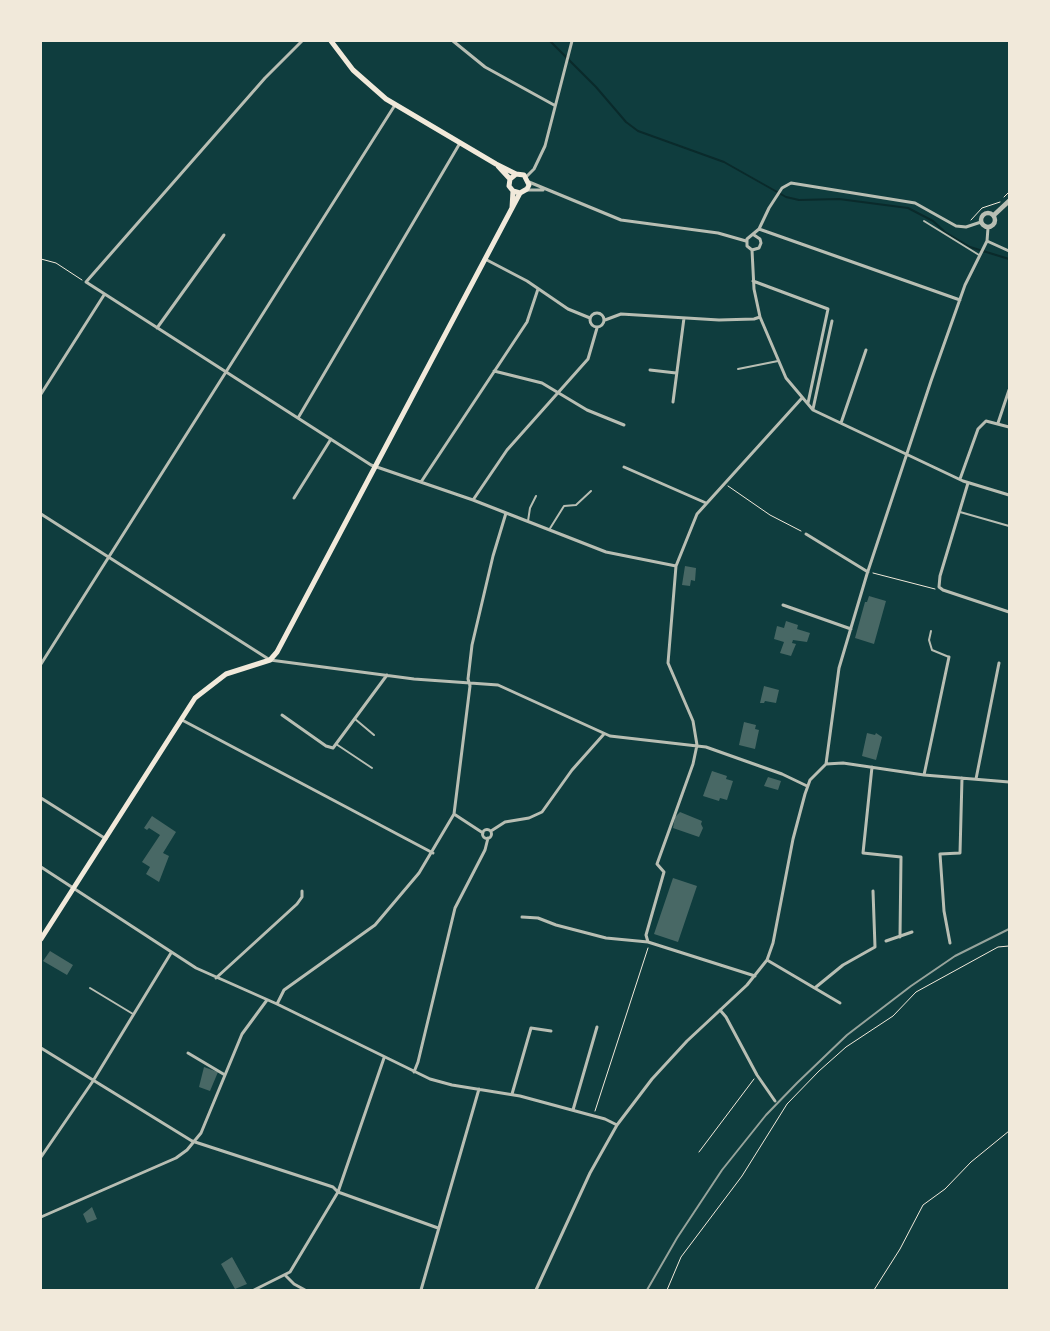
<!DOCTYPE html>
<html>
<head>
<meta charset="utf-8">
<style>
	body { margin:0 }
	#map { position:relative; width:1050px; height:1331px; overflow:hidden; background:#0f3d3e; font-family:Ubuntu,sans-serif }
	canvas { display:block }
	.frame { position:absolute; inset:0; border:42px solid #f1e9da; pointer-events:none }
</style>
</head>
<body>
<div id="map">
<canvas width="1050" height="1331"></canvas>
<div class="frame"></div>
</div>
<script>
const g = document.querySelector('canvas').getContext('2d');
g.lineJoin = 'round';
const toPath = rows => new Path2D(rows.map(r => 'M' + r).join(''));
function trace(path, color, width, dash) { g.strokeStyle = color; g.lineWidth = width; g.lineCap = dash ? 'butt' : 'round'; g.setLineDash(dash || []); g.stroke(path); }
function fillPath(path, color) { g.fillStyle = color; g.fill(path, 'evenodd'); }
trace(toPath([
	[550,41,596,87,626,122,638,131,724,162,786,197,799,200,839,199,908,208,933,221,945,232,970,247,1009,259]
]), '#0a2a2b', 2);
fillPath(toPath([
	[685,566,696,568,695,581,691,580,690,586,682,585],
	[869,596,886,601,874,644,855,638,865,602,867,602],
	[786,621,798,625,797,629,810,633,807,642,793,640,792,643,796,644,791,656,780,653,784,642,774,639,777,626,784,628],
	[764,686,779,690,776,703,765,701,764,703,760,703],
	[744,722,756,725,755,729,759,730,755,749,739,745],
	[867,733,875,735,876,733,882,737,876,760,862,756],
	[712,771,727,776,726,779,733,781,727,800,720,798,719,801,703,796],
	[768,777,781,781,778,790,764,786],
	[680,812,702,821,701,824,703,828,699,837,673,828,675,817],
	[152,816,176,832,163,853,169,856,159,882,146,874,150,867,142,862,160,835,149,828,147,830,144,828],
	[673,878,697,886,678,942,654,934],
	[50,951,73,965,67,975,43,961],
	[204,1067,218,1072,210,1091,199,1087],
	[92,1207,97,1219,87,1223,83,1214],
	[232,1257,247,1284,235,1289,221,1264]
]), '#486865');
trace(toPath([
	[1004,197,1009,192],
	[971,220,982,208,1000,202],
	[41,259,56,263,82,280],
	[728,486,770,515,801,531],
	[873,573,935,589],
	[595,1111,648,948],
	[699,1152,754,1079],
	[667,1290,681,1257,742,1176,787,1104,819,1071,846,1047,893,1016,916,992,998,947,1009,946],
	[874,1290,900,1249,923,1205,945,1189,971,1162,1009,1131]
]), '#f1e9da', 1);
trace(toPath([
	[924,221,979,255],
	[738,369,778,361],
	[960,512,1009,526],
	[528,521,530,508,536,496],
	[549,530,564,506,576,505,591,491],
	[931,631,929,640,932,650,949,657],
	[355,719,374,735],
	[336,744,372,768],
	[90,988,133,1014]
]), '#b8beb3', 2);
trace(toPath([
	[302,41,265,78,86,282,371,465,473,500,606,552,676,566],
	[453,41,485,67,554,105],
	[526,177,534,169,545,146,572,41],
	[529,182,621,220,718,233,746,241],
	[527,190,543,190],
	[759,229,960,300],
	[987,241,1009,251],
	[752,250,754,289,760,317,786,378,813,410,963,481,1009,495],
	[752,250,747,246,747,239,759,229,769,208,782,188,791,183,915,203,956,226,966,227,981,222],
	[752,250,759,248,761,243,760,239,754,235],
	[485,259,527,281,568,309,590,318],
	[753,281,828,309,808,403],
	'590 320a7 7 0 1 1 14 0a7 7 0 1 1-14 0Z',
	[605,320,621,314,719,320,754,319,760,317],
	[157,328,224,235],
	[650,370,676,373],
	[494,371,542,383,587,410,624,425],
	[41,394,104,295],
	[673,402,684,318],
	[813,409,832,321],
	[298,418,460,143],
	[841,423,866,350],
	[998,423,1009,390],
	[624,467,706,503],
	[960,479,978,429,986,421,1009,427],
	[421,482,527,322,538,289],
	[968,483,940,576,939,587,943,590,1009,612],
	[294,498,331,439],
	[473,500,507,450,588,359,597,328],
	[41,514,270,660,414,679,498,685,610,736,706,747,782,774,807,786],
	[806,534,868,572],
	[783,605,851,629],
	[41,664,395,105],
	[282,715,326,746,333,748,387,675],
	[182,720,433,853],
	[826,764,839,668,867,574,931,381,965,285,987,241,988,228],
	[872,767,863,853,901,857,900,937],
	[924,775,949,657],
	[976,779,999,663],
	[41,798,106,839],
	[454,814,470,686,468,679,472,645,493,556,506,513],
	[454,814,483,833],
	'482.5 834a4.5 4.5 0 1 1 9 0a4.5 4.5 0 1 1-9 0Z',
	[491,831,505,822,529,818,542,812,572,770,604,734],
	[41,867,196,968,277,1004,430,1079,452,1085,520,1096,605,1119,617,1125],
	[522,917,538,918,556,925,606,938,648,942,755,976],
	[886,941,912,932],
	[648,942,646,935,664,872,657,864,693,764,697,745,693,721,668,663,676,566,697,514,802,398],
	[950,943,944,911,940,854,960,853,962,778],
	[767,960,840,1003],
	[216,978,297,904,302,897,302,891],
	[816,987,843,965,875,947,873,891],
	[277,1004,284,990,375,925,419,873,454,814],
	[720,1010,726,1017,757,1075,775,1101],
	[41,1048,192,1141,333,1187,338,1192,438,1228],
	[188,1053,225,1075],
	[414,1072,418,1062,455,908,485,850,488,838],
	[512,1094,531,1028,551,1031],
	[573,1110,597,1027],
	[41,1157,93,1081,171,953],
	[41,1217,176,1158,187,1150,201,1133,242,1034,267,1000],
	[286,1276,294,1284,305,1290],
	[254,1290,290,1272,338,1192,384,1058],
	[421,1290,479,1089],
	[536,1290,590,1173,617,1125,652,1079,687,1041,747,985,767,960,773,943,793,839,805,794,810,780,826,764,843,763,924,775,1009,782]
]), '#b8beb3', 3);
trace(toPath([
	'981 220a7 7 0 1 1 14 0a7 7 0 1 1-14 0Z',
	[994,215,1009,201]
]), '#b8beb3', 4.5);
trace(toPath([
	[331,41,353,70,386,99,496,164,516,174,524,175,529,185,527,189,520,193,513,191,509,186,510,179,516,174],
	[498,166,510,179],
	[512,208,513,191],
	[41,939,195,698,226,674,270,660,277,652,520,193]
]), '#f1e9da', 5);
trace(toPath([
	[647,1290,677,1238,722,1170,766,1115,797,1083,847,1035,911,986,955,956,1009,929]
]), '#97a49c', 2);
</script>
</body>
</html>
